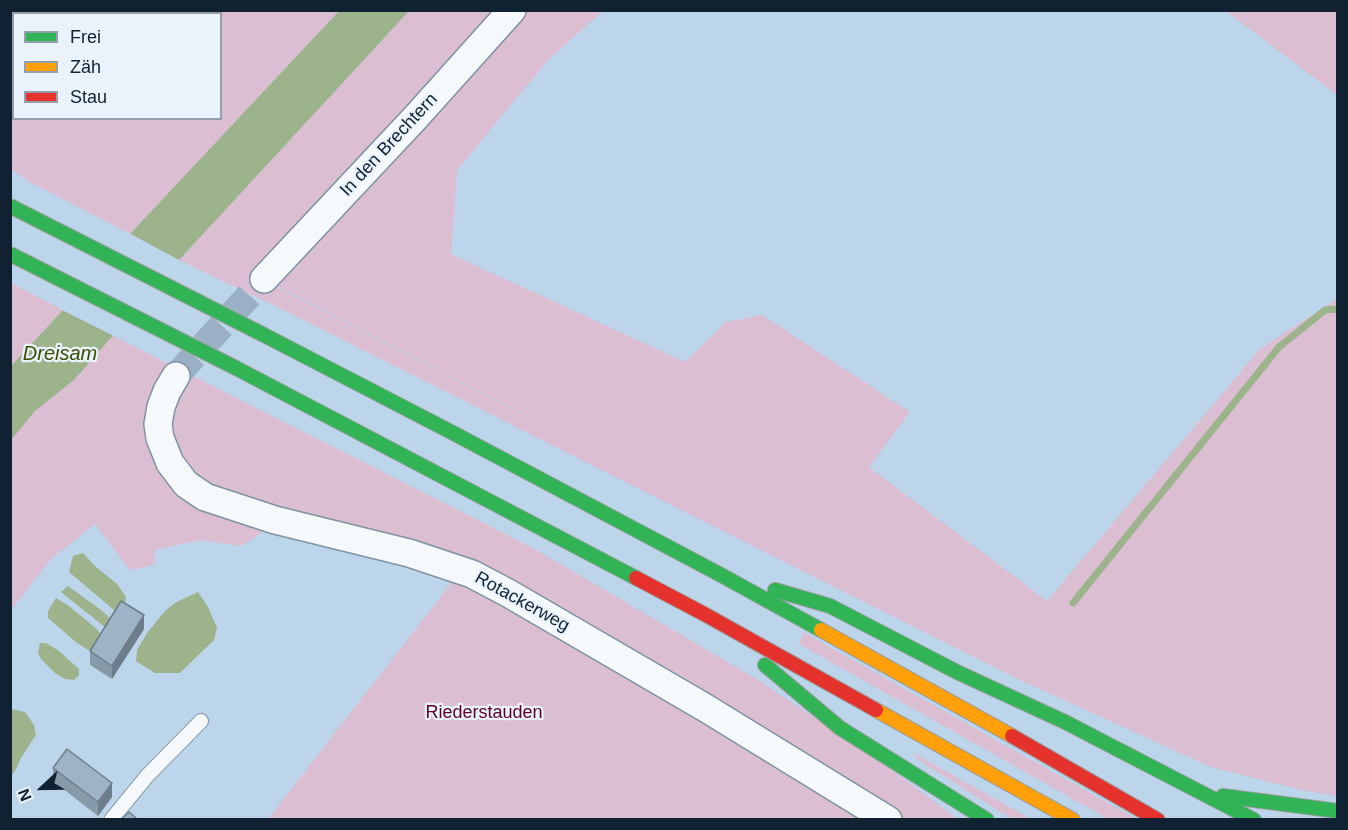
<!DOCTYPE html>
<html>
<head>
<meta charset="utf-8">
<style>
	body { margin:0 }
	#map { position:relative; width:1348px; height:830px; overflow:hidden; background:#bcd5ea; font-family:Helvetica,sans-serif }
	canvas { display:block }
	.frame { position:absolute; inset:0; border:12px solid #102231; pointer-events:none }
	.legend { position:absolute; left:12px; top:12px; width:210px; height:108px; box-sizing:border-box; background:#eaf3fb; border:2px solid #939faa; margin:0; padding:8px 10px; list-style:none; font-size:18px; color:#102231 }
	.legend li { display:flex; align-items:center; gap:12px; height:30px }
	.legend b { width:30px; border:2px solid #939faa }
	.north { position:absolute; left:12px; top:758px; width:60px; height:60px; -webkit-text-stroke:4px #eaf3fb; paint-order:stroke; rotate:248deg; font-size:16px; font-weight:700; line-height:24px; text-align:center; color:#102231 }
	.north::after { content:''; display:block; margin:auto; width:21px; height:27px; background:#102231; clip-path:polygon(50% 0,100% 100%,50% 72%,0 100%) }
</style>
</head>
<body>
<div id="map">
<canvas width="1348" height="830"></canvas>
<div class="frame"></div>
<ul class="legend">
<li><b style="height:8px;background:#30b455"></b>Frei</li>
<li><b style="height:8px;background:#ff9f0a"></b>Zäh</li>
<li><b style="height:8px;background:#e5322d"></b>Stau</li>
</ul>
<div class="north">N</div>
</div>
<script>
const g = document.querySelector('canvas').getContext('2d');
g.lineJoin = 'round';
function fillPath(path, color) { g.fillStyle = color; g.fill(path, 'evenodd'); }
const toPath = rows => new Path2D(rows.map(r => 'M' + r).join(''));
function trace(path, color, width, dash) { g.strokeStyle = color; g.lineWidth = width; g.lineCap = dash ? 'butt' : 'round'; g.setLineDash(dash || []); g.stroke(path); }
function write(font, color, halo, rows, align = 'center') {
  g.font = font + ' Helvetica,sans-serif'; g.lineWidth = 4.5; g.setLineDash([]); g.textBaseline = 'middle'; g.strokeStyle = halo; g.fillStyle = color; for (const [text, x, y, turn = 0] of rows) {
    g.save(); g.translate(x, y); g.rotate((+turn || 0) * Math.PI / 180); g.textAlign = isNaN(turn) ? turn : align; if (halo) g.strokeText(text, 0, 0); g.fillText(text, 0, 0); g.restore();
  }
}
fillPath(toPath([
	[11,11,72,11,71,13,14,14,13,72,11,73]
]), '#a9d2f3');
fillPath(toPath([
	[72,11,339,11,130,234,28,181,11,169,10,73,13,72,14,118,220,118,220,14,71,13],
	[409,11,603,11,549,59,457,170,451,254,685,362,726,322,762,315,910,412,869,467,1047,601,1261,348,1337,299,1337,796,1302,790,1211,767,1018,679,285,311,179,260],
	[250,273,264,279,562,434,561,434],
	[1225,11,1337,11,1337,95,1226,11],
	[11,283,63,310,11,366],
	[112,335,535,549,755,678,882,763,958,819,268,819,453,581,399,564,269,528,241,546,200,540,155,550,154,564,140,569,129,569,95,524,51,559,11,610,11,440,35,411,74,380],
	[803,632,1137,819,1108,819,799,644],
	[912,752,1031,819,1012,819,918,760]
]), '#dbbed1');
fillPath(toPath([
	[339,11,409,11,179,260,74,380,35,411,11,440,11,366,63,310,130,234],
	[83,553,95,566,117,584,126,597,125,603,114,610,69,572,73,556],
	[68,586,101,610,110,618,106,628,61,592],
	[198,592,208,607,217,628,214,640,180,673,155,673,136,661,137,650,147,633,165,611,175,603],
	[56,598,69,606,98,630,103,639,90,651,77,643,48,618,48,611],
	[40,643,46,643,59,651,79,669,79,675,74,680,65,679,56,674,41,659,38,653],
	[11,709,25,712,34,725,36,735,21,758,15,771,11,776]
]), '#9cb38c');
fillPath(toPath([
	[127,232,181,261,114,336,60,309]
]), '#bcd5ea');
trace(toPath([
	[1073,603,1279,347,1325,310,1338,309]
]), '#9cb38c', 7);
trace(toPath([
	[176,376,264,279]
]), '#9ab1c5', 27, [27, 14]);
const lane = toPath([
	[111,820,147,776,201,721]
]);
const street = toPath([
	[264,279,416,117,512,10],
	[176,376,167,391,161,407,158,424,160,438,170,463,186,484,205,497,275,520,409,553,472,574,508,593,704,707,888,820]
]);
const fast = toPath([
	[264,335,455,434,721,575,821,630],
	[234,367,636,578],
	[775,590,830,606,957,672,1065,722,1254,820],
	[765,665,840,728,987,820],
	[1223,796,1338,811]
]);
const slow = toPath([
	[821,630,1012,736],
	[876,710,1073,820]
]);
const jam = toPath([
	[636,578,706,615,876,710],
	[1012,736,1158,820]
]);
trace(lane, '#7e92a2', 16);
trace(street, '#7e92a2', 30);
trace(fast, '#9b9d9c', 16);
trace(slow, '#9b9d9c', 16);
trace(jam, '#9b9d9c', 16);
trace(lane, '#f5f9fc', 14);
trace(street, '#f5f9fc', 27);
trace(fast, '#30b455', 14);
trace(slow, '#ff9f0a', 14);
trace(jam, '#e5322d', 14);
const fastBridge = toPath([
	[10,206,264,335],
	[10,254,234,367]
]);
trace(fastBridge, '#9b9d9c', 16, []);
trace(fastBridge, '#30b455', 14);
fillPath(toPath([
	[144,629,112,679,90,665,90,651],
	[53,768,112,797,98,816,53,781]
]), '#879aaa');
fillPath(toPath([
	[144,615,144,629,112,679,112,666],
	[112,783,112,797,98,816,98,802]
]), '#6e7d8b');
const building = toPath([
	[121,601,144,615,112,666,90,651,121,601],
	[67,749,112,783,98,802,53,768,67,749],
	[129,812,137,819,121,819,129,812]
]);
fillPath(building, '#9db3c6');
trace(building, '#6e7d8b', 1.5);
write('18px', '#102231', '#eaf3fb', [
	["In den Brechtern",389,145,-47],
	["Rotackerweg",522,602,29]
]);
write('18px', '#5b0128', '#eaf3fb', [
	["Riederstauden",484,713]
]);
write('italic 20px', '#3b4e00', '#eaf3fb', [
	["Dreisam",60,354]
]);
</script>
</body>
</html>
